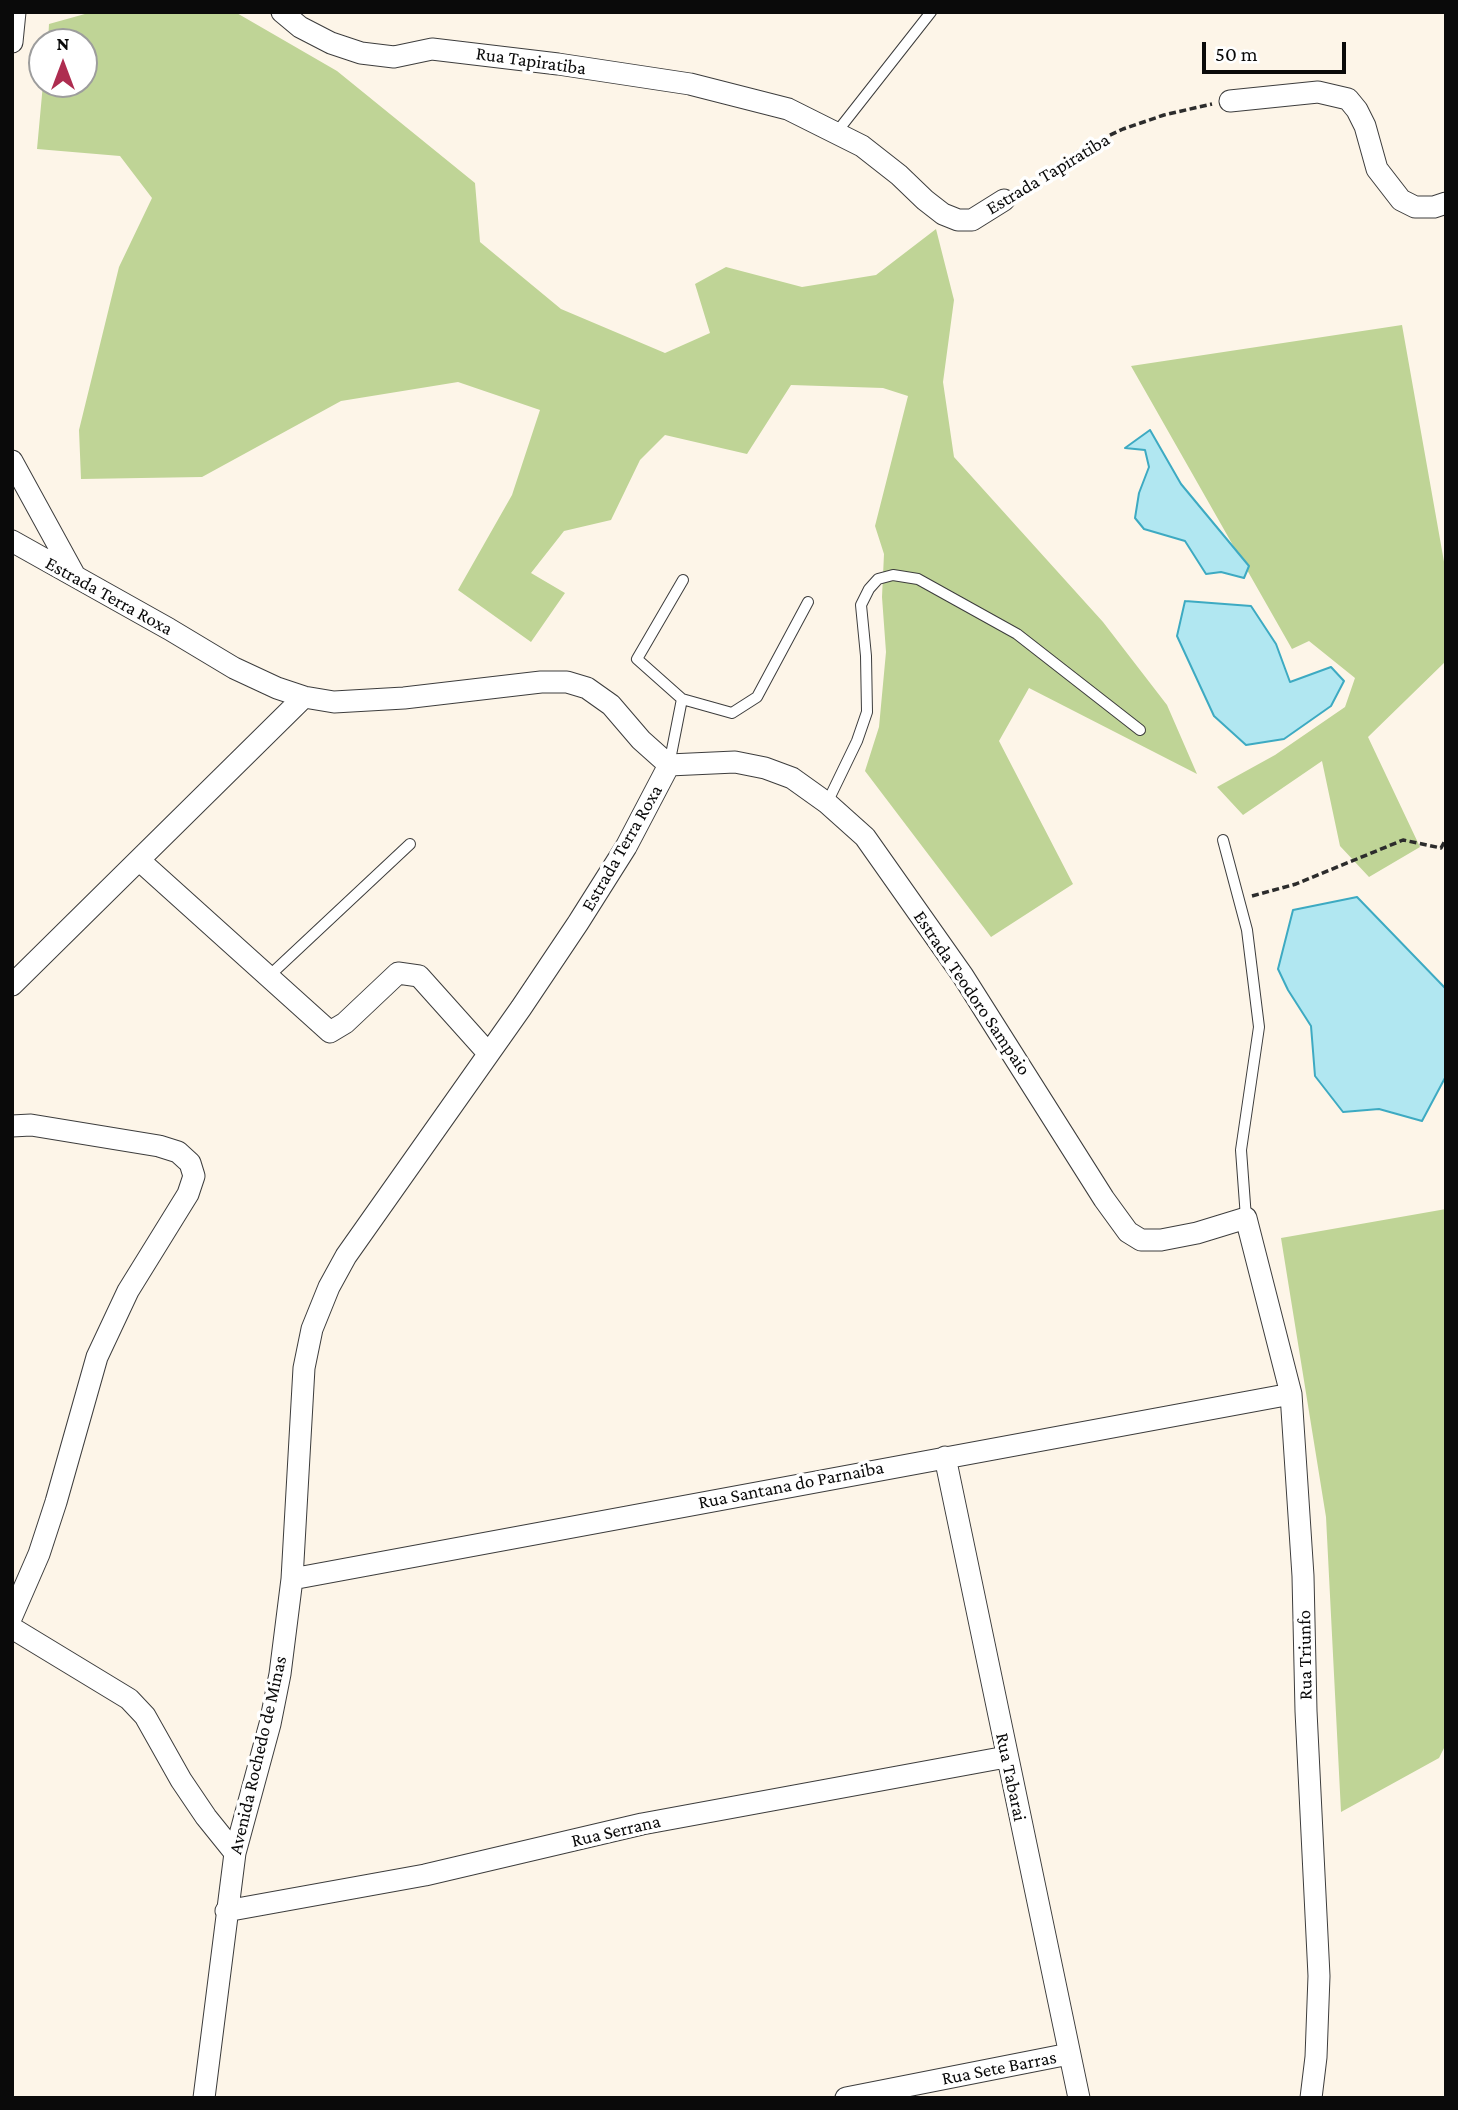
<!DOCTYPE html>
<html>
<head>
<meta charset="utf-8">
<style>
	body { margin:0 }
	#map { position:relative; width:1458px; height:2110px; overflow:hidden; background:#fdf5e8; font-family:"Crimson Pro",serif }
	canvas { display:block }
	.frame { position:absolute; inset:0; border:14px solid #0a0a0a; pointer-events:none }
	.north { position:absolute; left:28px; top:28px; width:70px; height:70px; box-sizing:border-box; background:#fff; border:2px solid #9d9d9d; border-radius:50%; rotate:0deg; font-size:19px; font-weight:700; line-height:28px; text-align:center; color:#0a0a0a }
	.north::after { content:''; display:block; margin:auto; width:24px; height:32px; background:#ae2d50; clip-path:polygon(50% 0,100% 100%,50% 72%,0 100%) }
	.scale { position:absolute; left:1202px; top:42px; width:144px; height:32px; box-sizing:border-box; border:4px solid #0a0a0a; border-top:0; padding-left:9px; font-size:21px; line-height:24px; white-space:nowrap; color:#0a0a0a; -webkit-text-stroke:5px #fff; paint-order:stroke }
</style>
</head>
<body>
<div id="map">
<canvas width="1458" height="2110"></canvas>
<div class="frame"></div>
<div class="north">N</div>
<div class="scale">50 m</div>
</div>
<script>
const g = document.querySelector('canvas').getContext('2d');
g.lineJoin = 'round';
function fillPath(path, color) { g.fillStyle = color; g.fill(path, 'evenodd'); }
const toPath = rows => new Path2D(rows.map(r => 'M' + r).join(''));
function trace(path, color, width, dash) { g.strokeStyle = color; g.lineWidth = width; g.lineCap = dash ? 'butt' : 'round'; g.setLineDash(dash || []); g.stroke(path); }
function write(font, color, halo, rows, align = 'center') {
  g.font = font + ' "Crimson Pro",serif'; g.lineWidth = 7; g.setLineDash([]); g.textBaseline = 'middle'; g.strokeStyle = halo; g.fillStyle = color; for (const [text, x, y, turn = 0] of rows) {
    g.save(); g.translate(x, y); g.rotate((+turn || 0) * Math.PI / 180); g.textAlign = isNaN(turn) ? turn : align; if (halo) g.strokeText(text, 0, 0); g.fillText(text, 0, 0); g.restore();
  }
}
fillPath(toPath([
	[92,12,235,12,337,71,475,183,480,242,561,309,665,353,710,333,695,284,726,267,802,287,876,275,936,229,954,300,943,382,954,457,1103,622,1167,705,1197,774,1029,688,999,741,1073,884,991,937,865,771,879,727,886,652,882,597,884,554,875,526,908,396,883,388,791,385,747,454,665,435,640,460,611,520,564,531,531,573,565,593,531,642,458,590,512,495,540,410,458,382,341,401,202,477,81,479,79,430,119,267,152,198,120,156,37,149,43,84,84,84,84,42,48,42,49,24],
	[1402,325,1446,573,1446,661,1368,737,1420,847,1369,877,1340,846,1322,761,1243,815,1217,787,1275,755,1345,707,1355,678,1309,641,1292,649,1131,366],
	[1446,1209,1446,1744,1439,1758,1341,1812,1326,1517,1281,1238]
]), '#bfd496');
const water = toPath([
	[1150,430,1181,484,1249,566,1244,578,1221,572,1206,574,1185,541,1144,529,1135,518,1139,493,1149,467,1145,450,1125,448,1150,430],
	[1185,601,1251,606,1276,644,1290,682,1331,667,1344,681,1331,706,1284,739,1246,745,1214,716,1177,636,1185,601],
	[1357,897,1446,989,1446,1076,1422,1121,1379,1109,1343,1112,1315,1076,1311,1026,1288,990,1278,969,1293,910,1357,897]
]);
fillPath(water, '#b1e7f1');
trace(water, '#3daac2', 2);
const lane = toPath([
	[836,133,931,12],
	[683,580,637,659,682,699,732,713,757,697,808,602],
	[669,765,682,699],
	[827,803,857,741,867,712,866,656,861,605,869,589,878,579,893,575,918,579,1017,634,1140,730],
	[1223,840,1247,930,1259,1027,1241,1150,1246,1218],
	[268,977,410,844]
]);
const street = toPath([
	[282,12,300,27,331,43,361,53,394,57,432,49,558,64,690,84,788,109,862,146,899,175,925,200,943,214,958,220,972,220,1004,200],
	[12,42,15,12],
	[1230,101,1318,92,1348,99,1357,110,1365,126,1377,169,1401,200,1415,207,1434,207,1446,203],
	[12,461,75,576],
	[12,541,169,629,234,668,277,688,304,697,334,702,404,698,541,682,567,682,587,688,611,705,641,740,669,765],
	[669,765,735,762,765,768,792,778,827,803,865,837,963,976,1104,1199,1128,1232,1141,1240,1161,1240,1197,1233,1246,1218,1291,1394,1303,1576,1306,1711,1319,1976,1316,2057,1311,2098],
	[139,860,330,1032,345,1023,398,973,419,976,488,1053],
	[12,985,304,697],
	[12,1126,31,1125,159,1146,178,1152,190,1163,194,1176,188,1194,128,1291,97,1357,56,1502,39,1554,12,1616],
	[945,1457,1079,2098],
	[292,1579,1291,1394],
	[12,1628,129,1699,145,1716,181,1780,206,1817,235,1853],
	[226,1911,425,1875,642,1824,1006,1757],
	[204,2098,235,1853,270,1724,280,1674,292,1579,304,1368,312,1329,329,1287,346,1256,521,1008,578,923,626,847,669,765],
	[846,2098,1069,2054]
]);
trace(lane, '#3d3d3d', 12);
trace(street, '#3d3d3d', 23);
trace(toPath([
	[1020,189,1087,146,1123,129,1164,115,1212,104],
	[1252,896,1296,884,1403,840,1441,848,1446,839]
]), '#2c2c2c', 3.5, [7, 3.5]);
trace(lane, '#fff', 10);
trace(street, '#fff', 21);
write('19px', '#0a0a0a', '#fff', [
	["Rua Tapiratiba",531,61,8],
	["Estrada Tapiratiba",1048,174,-31],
	["Estrada Terra Roxa",109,596,29],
	["Estrada Terra Roxa",622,848,-60],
	["Estrada Teodoro Sampaio",972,993,56],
	["Rua Santana do Parnaiba",791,1485,-11],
	["Rua Triunfo",1305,1655,-91],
	["Avenida Rochedo de Minas",258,1755,-77],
	["Rua Tabarai",1011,1777,78],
	["Rua Serrana",616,1831,-13],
	["Rua Sete Barras",999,2068,-11]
]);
</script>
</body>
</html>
